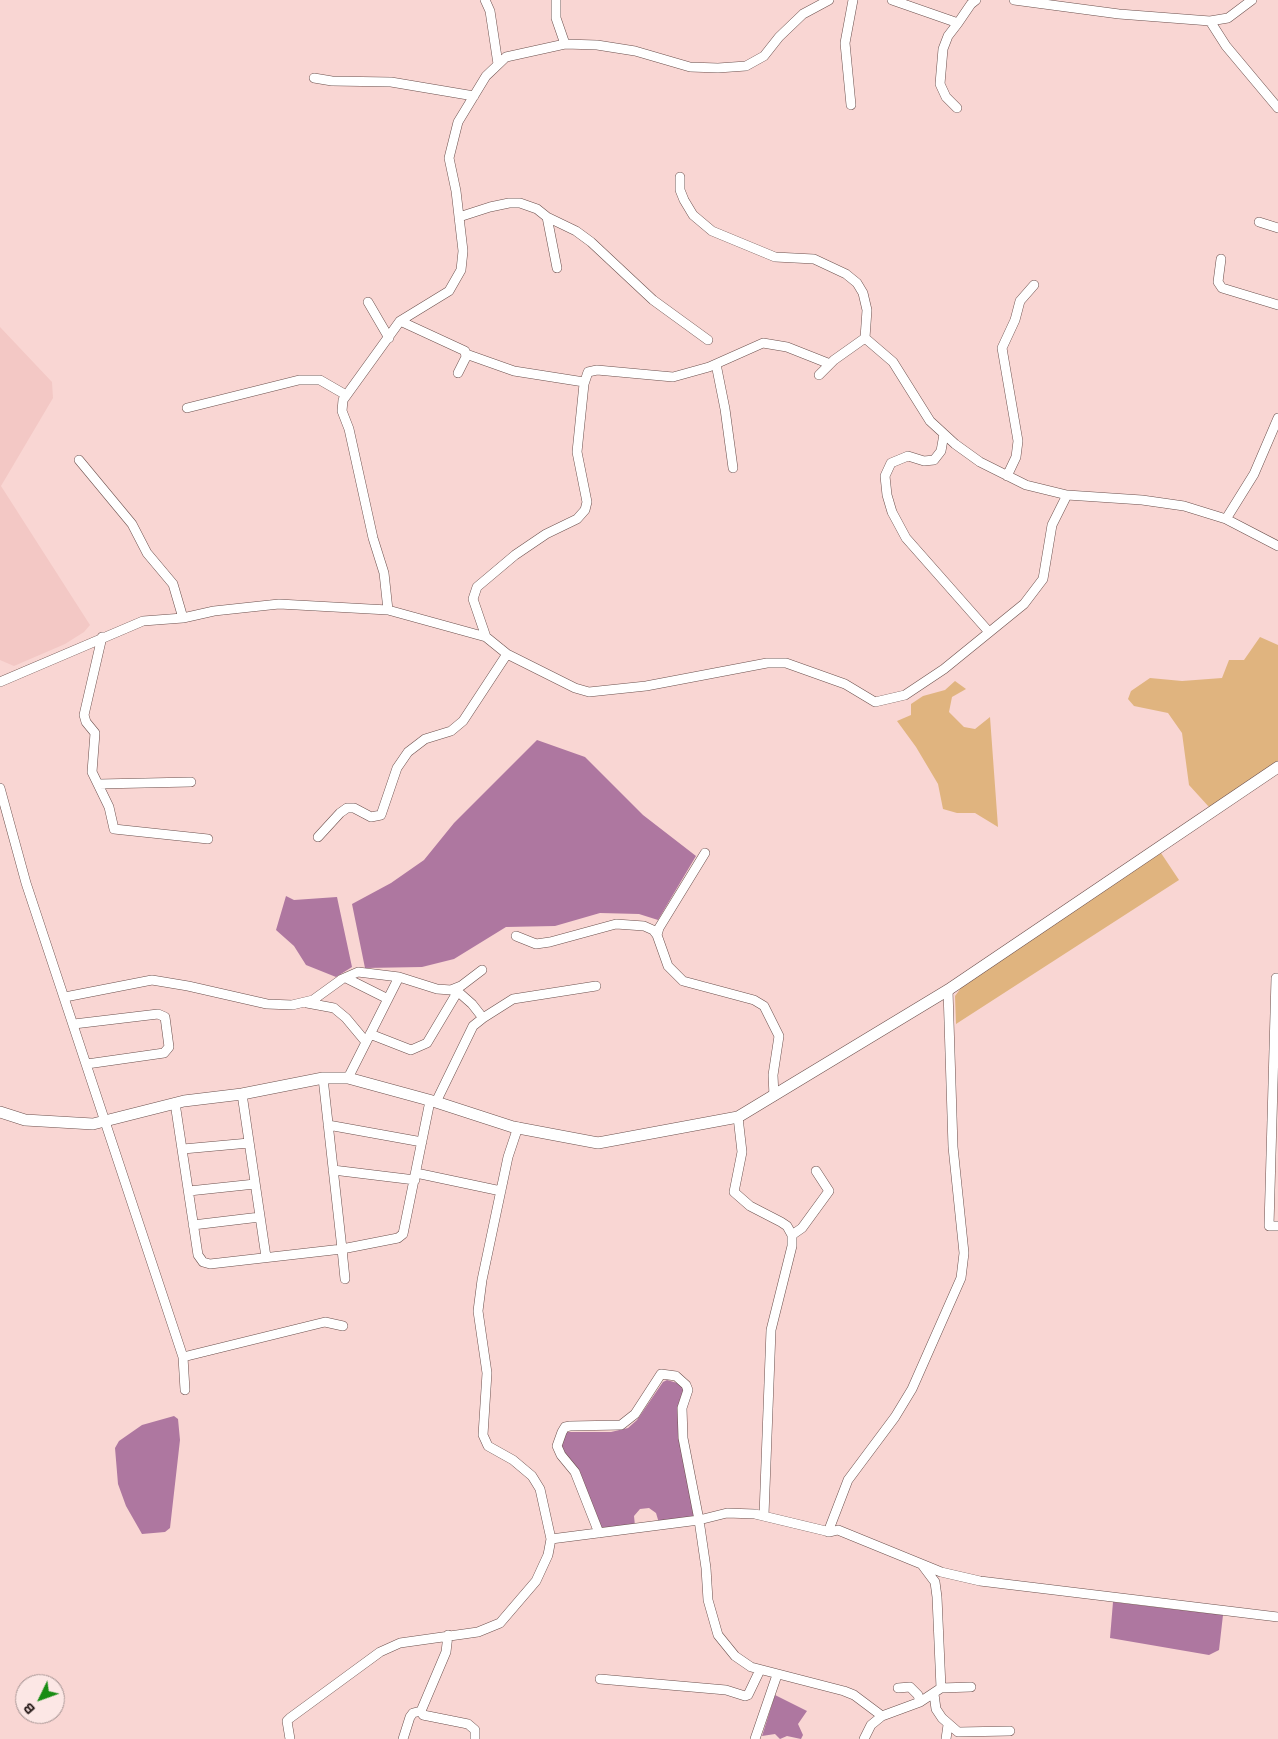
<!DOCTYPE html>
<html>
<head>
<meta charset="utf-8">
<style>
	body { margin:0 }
	#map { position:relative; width:1278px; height:1739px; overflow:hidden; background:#f9d6d3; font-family:"Varela Round",sans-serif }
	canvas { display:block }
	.north { position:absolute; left:15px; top:1674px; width:50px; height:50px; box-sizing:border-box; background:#fce7e5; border:1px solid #a39190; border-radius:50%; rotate:228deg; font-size:14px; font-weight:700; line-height:20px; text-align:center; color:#1d1110 }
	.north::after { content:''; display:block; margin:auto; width:18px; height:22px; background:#188c13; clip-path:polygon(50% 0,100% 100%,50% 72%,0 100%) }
</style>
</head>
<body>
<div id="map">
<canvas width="1278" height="1739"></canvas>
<div class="north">B</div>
</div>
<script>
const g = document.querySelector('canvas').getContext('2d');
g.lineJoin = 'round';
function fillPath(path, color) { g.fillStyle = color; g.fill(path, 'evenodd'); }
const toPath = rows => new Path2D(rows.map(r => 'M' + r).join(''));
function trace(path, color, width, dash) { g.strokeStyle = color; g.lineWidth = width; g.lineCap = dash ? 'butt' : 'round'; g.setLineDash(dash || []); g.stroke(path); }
fillPath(toPath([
	[0,327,52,382,53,398,1,486,90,625,84,632,65,644,14,666,0,660]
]), '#f3c8c5');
fillPath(toPath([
	[1260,637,1278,645,1278,761,1209,807,1189,785,1182,733,1168,713,1134,706,1128,699,1131,691,1150,678,1182,681,1222,678,1229,660,1244,660],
	[955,681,966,689,952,697,949,712,964,727,975,729,990,717,998,827,975,813,957,813,943,809,938,784,916,747,897,721,911,715,911,704,923,696,945,690],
	[1161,853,1179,880,956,1024,955,996,966,981]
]), '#e0b47f');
fillPath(toPath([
	[537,740,585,757,643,815,696,856,658,920,639,914,600,913,555,926,506,927,454,959,422,967,365,968,352,904,391,883,424,860,454,823],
	[286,896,294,900,337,897,352,967,336,977,306,965,294,946,276,930],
	[667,1380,684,1385,681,1407,694,1519,659,1523,656,1513,649,1508,640,1509,634,1516,635,1526,599,1529,582,1478,561,1448,566,1432,611,1432,628,1428,637,1420,663,1382],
	[174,1416,178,1419,180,1440,170,1528,165,1532,142,1534,126,1506,118,1484,115,1448,119,1441,142,1425],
	[1113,1602,1223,1615,1219,1650,1209,1655,1110,1638],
	[775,1695,807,1711,798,1724,803,1735,801,1739,787,1736,780,1739,775,1734,762,1736]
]), '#ae77a0');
const minor = toPath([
	[485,0,490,11,498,64],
	[556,0,556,18,565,44],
	[892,0,958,23,971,4,976,0],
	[1014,0,1119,14,1210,21,1228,18,1252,0],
	[1210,21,1226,46,1278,108],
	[314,78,332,81,391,82,474,96],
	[851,105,845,43,853,0],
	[957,108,946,97,940,84,943,49,948,36,958,23],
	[680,177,680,190,684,200,693,215,712,231,775,257,814,259,846,274,857,283,863,293,867,310,865,338,893,362,930,421,955,444,980,462,1026,485,1067,495],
	[459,217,490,207,509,203,520,203,537,209,547,217,557,268],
	[547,217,576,231,591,242,653,300,708,340],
	[1259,222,1278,228],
	[1221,259,1218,282,1222,288,1278,305],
	[368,302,389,338],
	[400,321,465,351,466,357,458,373],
	[466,354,514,371,584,382],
	[716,364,725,409,733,468],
	[819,375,834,360,865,338],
	[187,408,299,380,320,380,346,395],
	[944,434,941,451,934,460,924,461,908,456,891,463,885,476,887,495,892,512,906,538,989,632],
	[79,460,132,524,147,553,173,584,183,618],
	[1007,476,1016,457,1018,441,1002,348,1015,320,1020,301,1034,285],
	[1226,519,1254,474,1278,418],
	[388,610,384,573,373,538,349,429,342,411,343,400,400,321,449,291,461,270,463,251,456,191,449,158,458,122,486,76,506,57,565,44,597,45,635,51,690,67,718,68,746,66,764,56,779,37,803,14,829,0],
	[102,637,84,715,86,722,95,733,92,772,109,807,114,829,208,839],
	[486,637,473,599,477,587,515,555,546,534,577,519,585,510,587,502,577,452,584,384,588,372,597,370,673,377,709,367,763,343,787,347,830,364],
	[0,682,143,621,183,618,214,611,279,604,388,610,486,637,507,654,575,688,589,692,646,686,767,663,786,663,845,684,875,702,905,695,944,669,1024,604,1043,579,1052,525,1067,495,1142,500,1184,506,1226,519,1278,546],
	[99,784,191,782],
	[0,788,26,883,183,1357,185,1390],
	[318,837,340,813,347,808,354,808,371,817,381,815,397,768,408,752,425,739,451,731,463,721,507,654],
	[705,853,659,928,657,935,668,966,683,981,754,1000,764,1006,779,1036,773,1075,774,1096],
	[516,936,536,944,550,942,616,924,644,926,653,930,657,935],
	[346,978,388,999],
	[1278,978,1276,978,1269,1226,1278,1226],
	[455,989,472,1004,483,1018],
	[65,997,152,980,188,986,267,1004,292,1005,313,1000,342,979,358,972,399,977,437,989,451,990,461,986,482,970],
	[307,1003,334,1008,346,1018,366,1042],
	[74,1024,158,1014,165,1017,169,1047,164,1053,87,1064],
	[370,1034,411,1050,427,1043,458,991],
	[348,1078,399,977],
	[242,1094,266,1257],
	[436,1102,473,1026,483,1018,513,999,596,986],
	[175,1103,198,1255,203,1262,210,1264,342,1249,323,1078],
	[738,1117,742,1152,734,1192,750,1206,781,1222,787,1226,792,1235,792,1246,771,1330,764,1515],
	[328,1125,422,1142],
	[183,1149,249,1143],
	[333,1170,415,1180],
	[416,1173,501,1191],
	[189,1191,255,1184],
	[193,1225,260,1217],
	[792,1235,802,1228,829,1191,816,1171],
	[345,1279,342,1249,398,1238,403,1234,430,1101],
	[183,1357,325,1322,343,1326],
	[828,1532,848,1480,895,1417,912,1389,961,1278,964,1253,953,1147,948,990],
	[599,1533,575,1472,561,1455,557,1446,562,1432,565,1427,570,1426,621,1425,635,1414,661,1374,676,1376,686,1385,688,1390,682,1408,683,1438,699,1520,706,1568,708,1600,718,1635,735,1656,751,1667,844,1691,854,1695,882,1716],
	[551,1539,699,1520,727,1513,755,1514,830,1532,838,1530,941,1572,980,1581,1278,1617],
	[448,1635,446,1652,421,1711,423,1715,468,1724,475,1730,475,1739],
	[600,1679,726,1690,745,1696,748,1695,760,1670],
	[898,1688,910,1687,918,1695,920,1702],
	[941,1688,971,1687],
	[934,1694,936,1709,942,1718,958,1732,1010,1731],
	[290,1739,287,1721,290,1718,380,1652,400,1643,478,1632,500,1623,536,1581,548,1555,551,1539,540,1489,532,1476,513,1460,488,1446,483,1435,487,1373,478,1311,482,1280,508,1157,518,1127],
	[403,1739,410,1717,413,1713,421,1711],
	[755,1739,777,1675],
	[864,1739,871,1725,882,1716,920,1702,941,1688,937,1597,935,1582,923,1566],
	[946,1739,948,1725]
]);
const tertiary = toPath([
	[0,1112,25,1120,93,1124,184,1101,242,1094,323,1078,348,1078,436,1102,513,1127,598,1143,738,1117,948,990,1278,767]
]);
trace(minor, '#6c504d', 10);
trace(tertiary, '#6c504d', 12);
trace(minor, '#fff', 9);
trace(tertiary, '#fff', 11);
</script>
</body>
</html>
